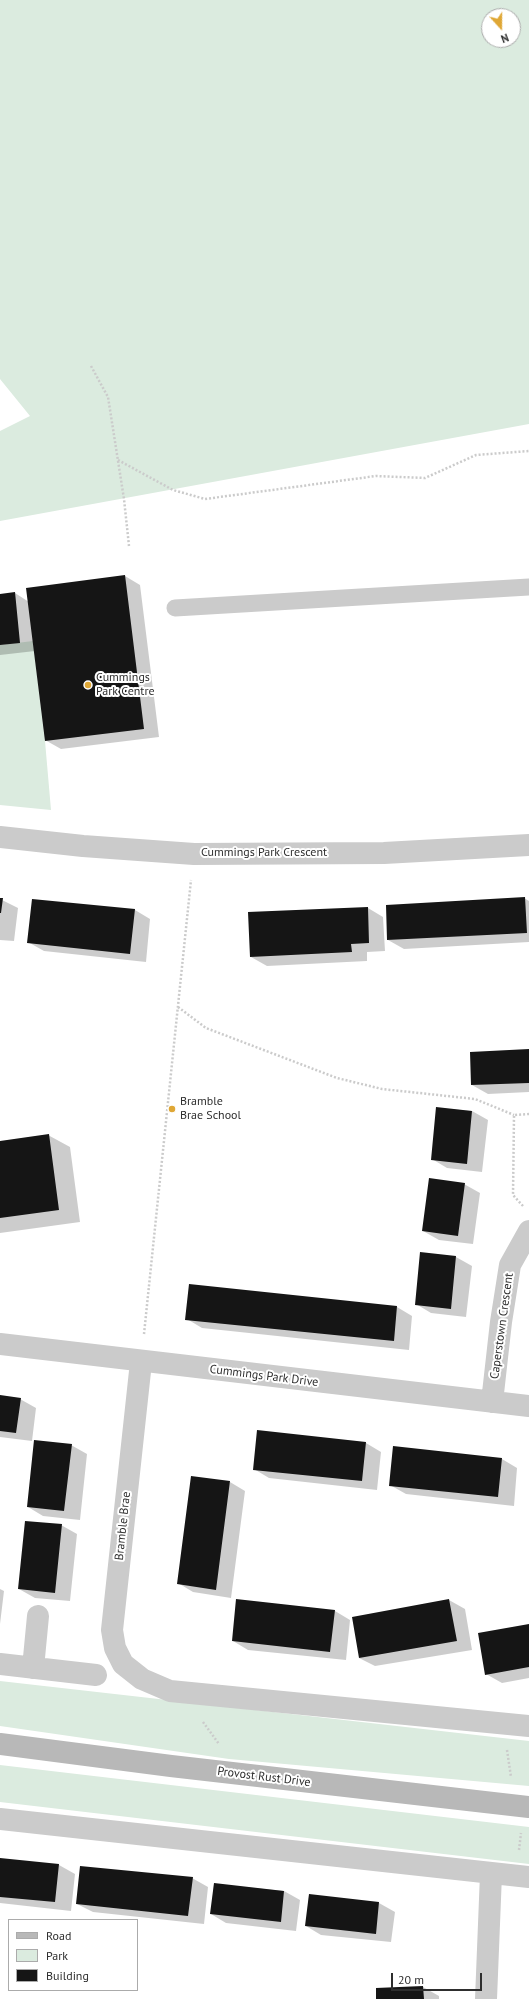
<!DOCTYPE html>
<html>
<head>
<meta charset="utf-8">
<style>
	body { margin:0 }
	#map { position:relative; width:529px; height:1999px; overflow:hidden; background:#fff; font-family:"PT Sans",sans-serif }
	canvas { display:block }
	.legend { position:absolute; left:8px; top:1919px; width:130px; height:72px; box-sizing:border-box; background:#fff; border:1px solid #ababab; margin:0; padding:5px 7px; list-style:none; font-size:12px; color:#2e2e2e }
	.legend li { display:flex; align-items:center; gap:8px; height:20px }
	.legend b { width:20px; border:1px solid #ababab }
	.north { position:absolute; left:481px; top:8px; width:40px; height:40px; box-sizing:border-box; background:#fff; border:1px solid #ababab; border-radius:50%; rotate:159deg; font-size:11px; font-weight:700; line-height:16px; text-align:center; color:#2e2e2e }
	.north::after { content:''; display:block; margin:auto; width:14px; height:18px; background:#dfa735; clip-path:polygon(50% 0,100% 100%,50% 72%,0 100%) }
	.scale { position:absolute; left:391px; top:1973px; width:91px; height:18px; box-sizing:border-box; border:2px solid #2e2e2e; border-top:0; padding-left:5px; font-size:12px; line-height:14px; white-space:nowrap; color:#2e2e2e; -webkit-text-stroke:3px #fff; paint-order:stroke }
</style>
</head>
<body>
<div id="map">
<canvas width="529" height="1999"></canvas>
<ul class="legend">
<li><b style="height:5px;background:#b8b8b8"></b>Road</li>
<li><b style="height:11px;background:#dbebdf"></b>Park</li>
<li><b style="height:11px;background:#151515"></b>Building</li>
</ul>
<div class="north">N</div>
<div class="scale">20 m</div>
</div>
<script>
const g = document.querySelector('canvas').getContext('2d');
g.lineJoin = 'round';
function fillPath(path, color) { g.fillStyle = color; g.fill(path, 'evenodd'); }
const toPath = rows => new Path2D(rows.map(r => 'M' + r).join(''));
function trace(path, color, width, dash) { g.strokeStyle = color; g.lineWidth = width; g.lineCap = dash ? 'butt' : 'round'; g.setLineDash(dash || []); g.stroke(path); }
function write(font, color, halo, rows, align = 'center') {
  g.font = font + ' "PT Sans",sans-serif'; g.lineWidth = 4; g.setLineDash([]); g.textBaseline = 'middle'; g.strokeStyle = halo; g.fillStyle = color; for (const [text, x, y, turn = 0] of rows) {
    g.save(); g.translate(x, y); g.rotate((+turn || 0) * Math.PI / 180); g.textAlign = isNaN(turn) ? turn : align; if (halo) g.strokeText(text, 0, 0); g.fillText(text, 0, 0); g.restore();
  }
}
fillPath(toPath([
	[0,0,529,0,529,424,0,521,0,431,30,416,0,379],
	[489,16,513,16,513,40,489,40],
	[33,641,45,741,51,810,0,805,0,645],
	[0,1681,529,1741,529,1786,229,1759,0,1726],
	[0,1765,529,1827,529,1864,0,1802]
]), '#dbebdf');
fillPath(toPath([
	[125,576,140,585,159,737,61,749,45,740,35,651,0,655,0,595,15,593,29,602],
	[524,898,529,901,529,942,404,949,388,940],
	[0,899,18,908,14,941,0,940],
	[368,908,383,917,385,951,367,952,367,961,267,966,251,957],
	[135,910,150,919,146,962,44,951,28,942],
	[529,1050,529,1092,488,1094,472,1085],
	[437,1108,472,1111,488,1120,482,1172,447,1168,432,1159],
	[48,1135,70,1147,80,1222,0,1233,0,1142],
	[464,1184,480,1193,473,1244,439,1240,423,1231],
	[421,1253,456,1257,472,1266,466,1317,431,1313,416,1304],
	[397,1307,412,1316,409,1350,202,1328,187,1319],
	[0,1396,20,1399,36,1408,32,1441,0,1437],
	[366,1443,381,1452,377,1490,269,1478,254,1469],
	[71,1445,87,1454,80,1520,43,1516,28,1507],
	[394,1447,502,1459,517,1468,514,1506,406,1494,390,1485],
	[230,1482,245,1491,231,1598,193,1592,178,1583],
	[61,1525,77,1534,70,1601,35,1598,19,1589],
	[0,1589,4,1591,0,1624],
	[449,1600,465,1609,472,1650,375,1666,359,1658],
	[335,1611,350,1620,346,1660,248,1650,233,1641],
	[529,1625,529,1678,502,1683,486,1674],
	[0,1859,59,1865,75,1874,71,1911,0,1903],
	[192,1878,208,1887,204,1924,93,1912,77,1904],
	[214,1884,284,1891,300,1900,296,1931,226,1923,211,1914],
	[309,1895,379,1903,395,1912,391,1942,321,1935,306,1926],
	[423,1987,439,1996,439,1999,378,1999,377,1989]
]), '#0003');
fillPath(toPath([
	[125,575,144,729,45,741,26,588],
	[15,592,20,643,0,645,0,594],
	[525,897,527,933,387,940,386,905],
	[0,898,3,898,1,913,0,913],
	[32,899,135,909,130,954,27,943],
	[368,907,369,943,351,944,352,952,250,957,248,912],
	[529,1049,529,1083,471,1085,470,1052],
	[436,1107,472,1111,467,1164,431,1160],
	[49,1134,59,1210,0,1218,0,1141],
	[429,1178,465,1183,458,1236,422,1231],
	[420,1252,456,1256,451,1309,415,1305],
	[189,1284,397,1306,394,1341,185,1320],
	[0,1395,21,1398,16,1433,0,1431],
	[257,1430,366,1442,362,1481,253,1470],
	[34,1440,72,1444,64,1511,27,1507],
	[393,1446,502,1458,498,1497,389,1486],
	[191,1476,230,1481,216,1590,177,1584],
	[25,1521,62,1524,55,1593,18,1589],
	[236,1599,335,1610,330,1652,232,1641],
	[449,1599,457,1641,359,1658,352,1617],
	[529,1624,529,1667,485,1675,478,1633],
	[0,1858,59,1864,55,1902,0,1897],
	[80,1866,193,1877,188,1916,76,1904],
	[214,1883,284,1891,281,1922,210,1914],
	[309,1894,379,1902,376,1934,305,1926],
	[423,1986,424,1999,376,1999,376,1988]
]), '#151515');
trace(toPath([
	[91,366,108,397,124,499,129,546],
	[118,460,173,490,205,499,376,476,425,478,476,455,529,451],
	[178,1007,206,1028,337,1078,382,1089,475,1099,514,1115],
	[523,1206,513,1195,514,1115,529,1114],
	[144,1334,191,880],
	[203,1722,219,1744],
	[507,1750,511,1777],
	[519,1850,521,1833]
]), '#cbcbcb', 2.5, [2, 2]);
trace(toPath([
	[175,608,529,587]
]), '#cbcbcb', 17);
trace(toPath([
	[0,837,83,846,194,854,384,853,529,845],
	[0,1344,529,1406],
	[141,1362,112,1630,115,1648,123,1664,142,1679,170,1691,529,1726],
	[492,1402,501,1322,510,1265,529,1231],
	[0,1664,96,1675],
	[33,1668,38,1616],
	[0,1819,529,1877],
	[486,1999,491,1874]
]), '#cbcbcb', 22);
trace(toPath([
	[0,1744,171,1766,529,1807]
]), '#b8b8b8', 22);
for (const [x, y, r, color] of [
	[88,685,4,"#dfa735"],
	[172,1109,4,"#dfa735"]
]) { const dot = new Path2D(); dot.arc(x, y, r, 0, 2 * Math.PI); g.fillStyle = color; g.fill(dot); trace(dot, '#fff', 1.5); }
write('12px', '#2e2e2e', '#fff', [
	["Cummings",96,678],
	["Park Centre",96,692],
	["Bramble",180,1102],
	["Brae School",180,1116]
], 'left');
write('12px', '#2e2e2e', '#fff', [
	["Cummings Park Crescent",264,853],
	["Caperstown Crescent",502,1326,-82],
	["Cummings Park Drive",264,1376,7],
	["Bramble Brae",123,1526,-84],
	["Provost Rust Drive",264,1777,7]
]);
</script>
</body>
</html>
